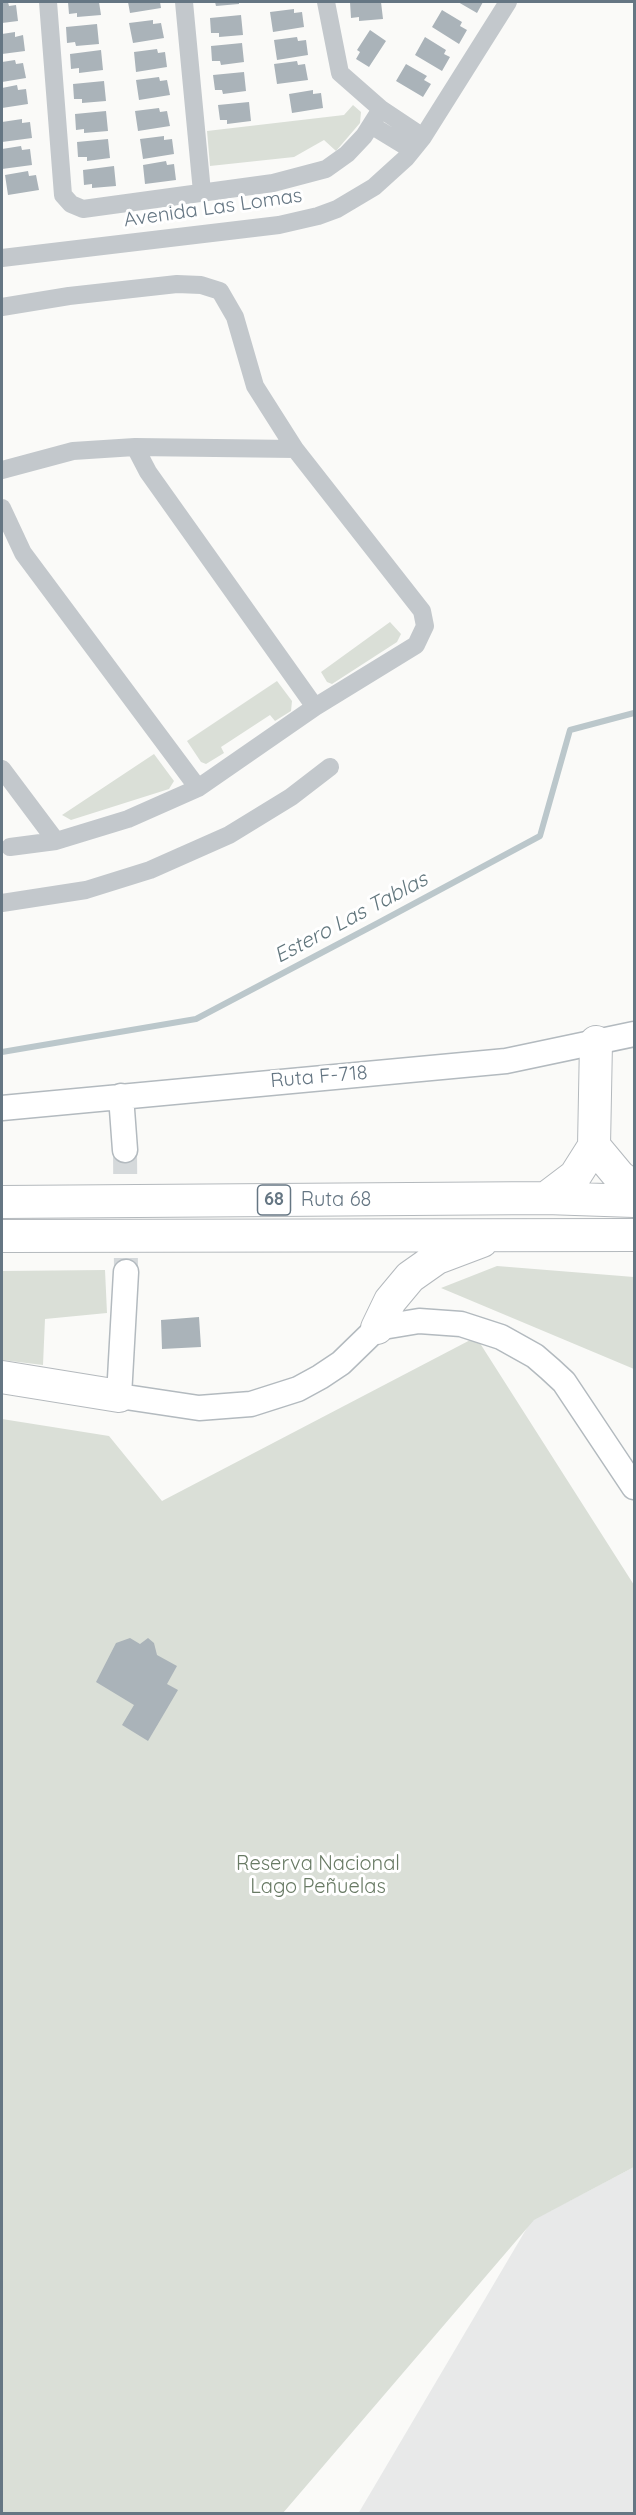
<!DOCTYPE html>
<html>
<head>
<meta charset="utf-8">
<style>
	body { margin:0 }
	#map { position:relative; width:636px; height:2515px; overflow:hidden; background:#fafaf8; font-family:Quicksand,sans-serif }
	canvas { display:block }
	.frame { position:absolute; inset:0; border:3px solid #657683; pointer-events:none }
</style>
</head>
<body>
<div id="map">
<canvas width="636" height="2515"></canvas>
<div class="frame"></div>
</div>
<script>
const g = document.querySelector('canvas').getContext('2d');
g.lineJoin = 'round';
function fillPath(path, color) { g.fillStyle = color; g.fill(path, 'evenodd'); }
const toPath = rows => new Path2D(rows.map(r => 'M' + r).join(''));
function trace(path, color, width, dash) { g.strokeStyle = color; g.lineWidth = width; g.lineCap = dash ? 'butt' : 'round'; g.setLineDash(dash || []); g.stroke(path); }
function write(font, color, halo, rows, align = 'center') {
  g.font = font + ' Quicksand,sans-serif'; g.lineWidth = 6; g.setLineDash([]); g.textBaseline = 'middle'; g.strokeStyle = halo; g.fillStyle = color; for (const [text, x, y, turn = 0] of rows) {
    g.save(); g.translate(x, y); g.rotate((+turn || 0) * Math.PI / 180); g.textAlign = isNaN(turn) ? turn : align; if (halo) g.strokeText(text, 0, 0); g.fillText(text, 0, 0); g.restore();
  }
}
fillPath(toPath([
	[634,2167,634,2513,358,2514,531,2221]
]), '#e8e9e9');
fillPath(toPath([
	[353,105,361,112,360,123,336,151,324,140,294,157,210,166,207,131,344,115],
	[390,622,401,634,397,642,332,684,327,682,321,672],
	[277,681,292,701,291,711,275,721,270,715,221,747,224,753,206,764,201,762,187,741],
	[154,754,174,781,169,789,71,820,62,815],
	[497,1266,634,1277,634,1369,441,1288],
	[105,1270,107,1313,45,1319,43,1365,2,1360,2,1271],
	[476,1337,634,1585,634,2167,534,2220,283,2513,2,2513,2,1419,109,1436,162,1501]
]), '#dadfd7');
trace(toPath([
	[2,1052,196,1019,378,923,540,836,570,730,634,713]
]), '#bbc7cb', 6);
fillPath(toPath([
	[8,2,9,6,16,5,18,21,2,23,2,3],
	[68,2,99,2,101,15,77,17,77,13,69,14],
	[128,2,160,2,161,8,130,13],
	[215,2,239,2,239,4,216,6],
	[350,2,381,2,383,19,359,21,359,17,351,18],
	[458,2,483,2,477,13],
	[294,9,294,13,302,12,304,27,273,32,270,12],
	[442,10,462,22,460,26,467,30,459,44,432,27],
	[241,15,243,35,219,37,219,33,211,33,210,18],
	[153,20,153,24,161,23,164,38,133,43,129,23],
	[97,24,99,44,76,46,75,42,67,43,66,27],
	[370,30,386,41,369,67,356,59,360,52,357,50],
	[15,32,15,37,23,35,25,51,2,54,2,34],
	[297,37,298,41,306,40,308,55,277,60,274,40],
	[425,37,446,50,444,54,450,57,442,71,415,55],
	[242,43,244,62,221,65,220,61,212,61,211,46],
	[157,49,158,53,165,52,167,67,136,72,134,52],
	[101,50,103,70,79,73,79,68,71,69,70,54],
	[15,60,16,64,23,63,26,78,2,82,2,62],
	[297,61,298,65,305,64,308,80,277,84,274,64],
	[406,64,427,76,424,80,431,84,423,97,396,81],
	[244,72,246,91,223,94,222,90,215,90,213,75],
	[159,77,160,81,167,80,170,95,139,100,136,80],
	[104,81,106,101,82,103,82,99,74,99,73,84],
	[17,85,18,90,26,89,28,104,2,108,2,88],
	[313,90,313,94,321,93,323,108,292,113,289,94],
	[249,102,251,121,227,124,227,120,220,120,218,105],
	[159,108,160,112,167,111,170,126,138,131,135,111],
	[106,111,108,131,84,133,84,129,76,130,75,114],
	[22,119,22,123,30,122,32,138,2,142,2,122],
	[164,136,164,140,172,139,174,154,143,159,140,139],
	[108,139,110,158,87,161,87,157,78,157,77,142],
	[21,146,22,150,30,149,32,165,2,169,2,149],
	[166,161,167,165,174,164,176,180,145,184,143,165],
	[114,166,116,186,92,188,92,184,84,185,83,170],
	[28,171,29,176,36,175,39,190,8,195,5,175],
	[199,1317,201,1347,162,1349,161,1320],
	[130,1638,140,1644,148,1638,154,1643,157,1655,177,1666,167,1684,178,1690,148,1741,122,1725,134,1705,96,1682,116,1643]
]), '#aab3b9');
trace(toPath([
	[125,1150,126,1272]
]), '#d5d9db', 24, [24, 12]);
const secondary = toPath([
	[121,1096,125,1150],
	[2,1108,506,1061,634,1034],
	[126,1272,119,1396,199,1408,251,1404,298,1389,320,1377,341,1363,377,1328,419,1321,461,1324,501,1337,535,1356,550,1369,564,1382,634,1487]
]);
const highway = toPath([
	[594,1146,619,1176,634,1188],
	[546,1198,575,1176,594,1146,596,1042],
	[2,1202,546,1198,634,1201],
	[2,1236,634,1235],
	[377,1328,390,1301,410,1277,437,1258,482,1241],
	[2,1377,119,1396]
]);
trace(secondary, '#b3babf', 27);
trace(highway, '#b4b9bd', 34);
trace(toPath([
	[48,2,63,195,71,204,83,209,273,183,326,169,347,154,364,136,381,109],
	[184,2,202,192],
	[326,2,340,73,381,109,423,137],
	[371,125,412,150],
	[2,258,279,225,318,216,337,209,374,187,406,158,423,137,508,2],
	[2,307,69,296,177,284,201,285,220,291,235,317,255,386,295,449,422,611,425,626,416,645,315,707,198,788,128,819,56,841,10,847],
	[135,447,148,472,315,707],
	[2,470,73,451,135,447,295,449],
	[2,508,23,553,198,788],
	[2,769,56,841],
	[2,903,86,890,150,870,229,835,291,797,330,767]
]), '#c3c8cc', 18);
trace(secondary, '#fff', 24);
trace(highway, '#fff', 32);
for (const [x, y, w] of [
	[274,1200,33]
]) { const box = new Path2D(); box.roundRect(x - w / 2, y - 15, w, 30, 4.5); g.fillStyle = '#fff'; g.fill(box); trace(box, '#657683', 1.5); }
write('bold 18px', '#657683', null, [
	["68",274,1200]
]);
write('20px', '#657683', '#fff', [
	["Avenida Las Lomas",213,208,-8],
	["Ruta F-718",319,1077,-5],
	["Ruta 68",336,1200]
]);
write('20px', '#687a64', '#fff', [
	["Reserva Nacional",318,1864],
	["Lago Peñuelas",318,1887]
]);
write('italic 21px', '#60757c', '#fff', [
	["Estero Las Tablas",351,918,-28]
]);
</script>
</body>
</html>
